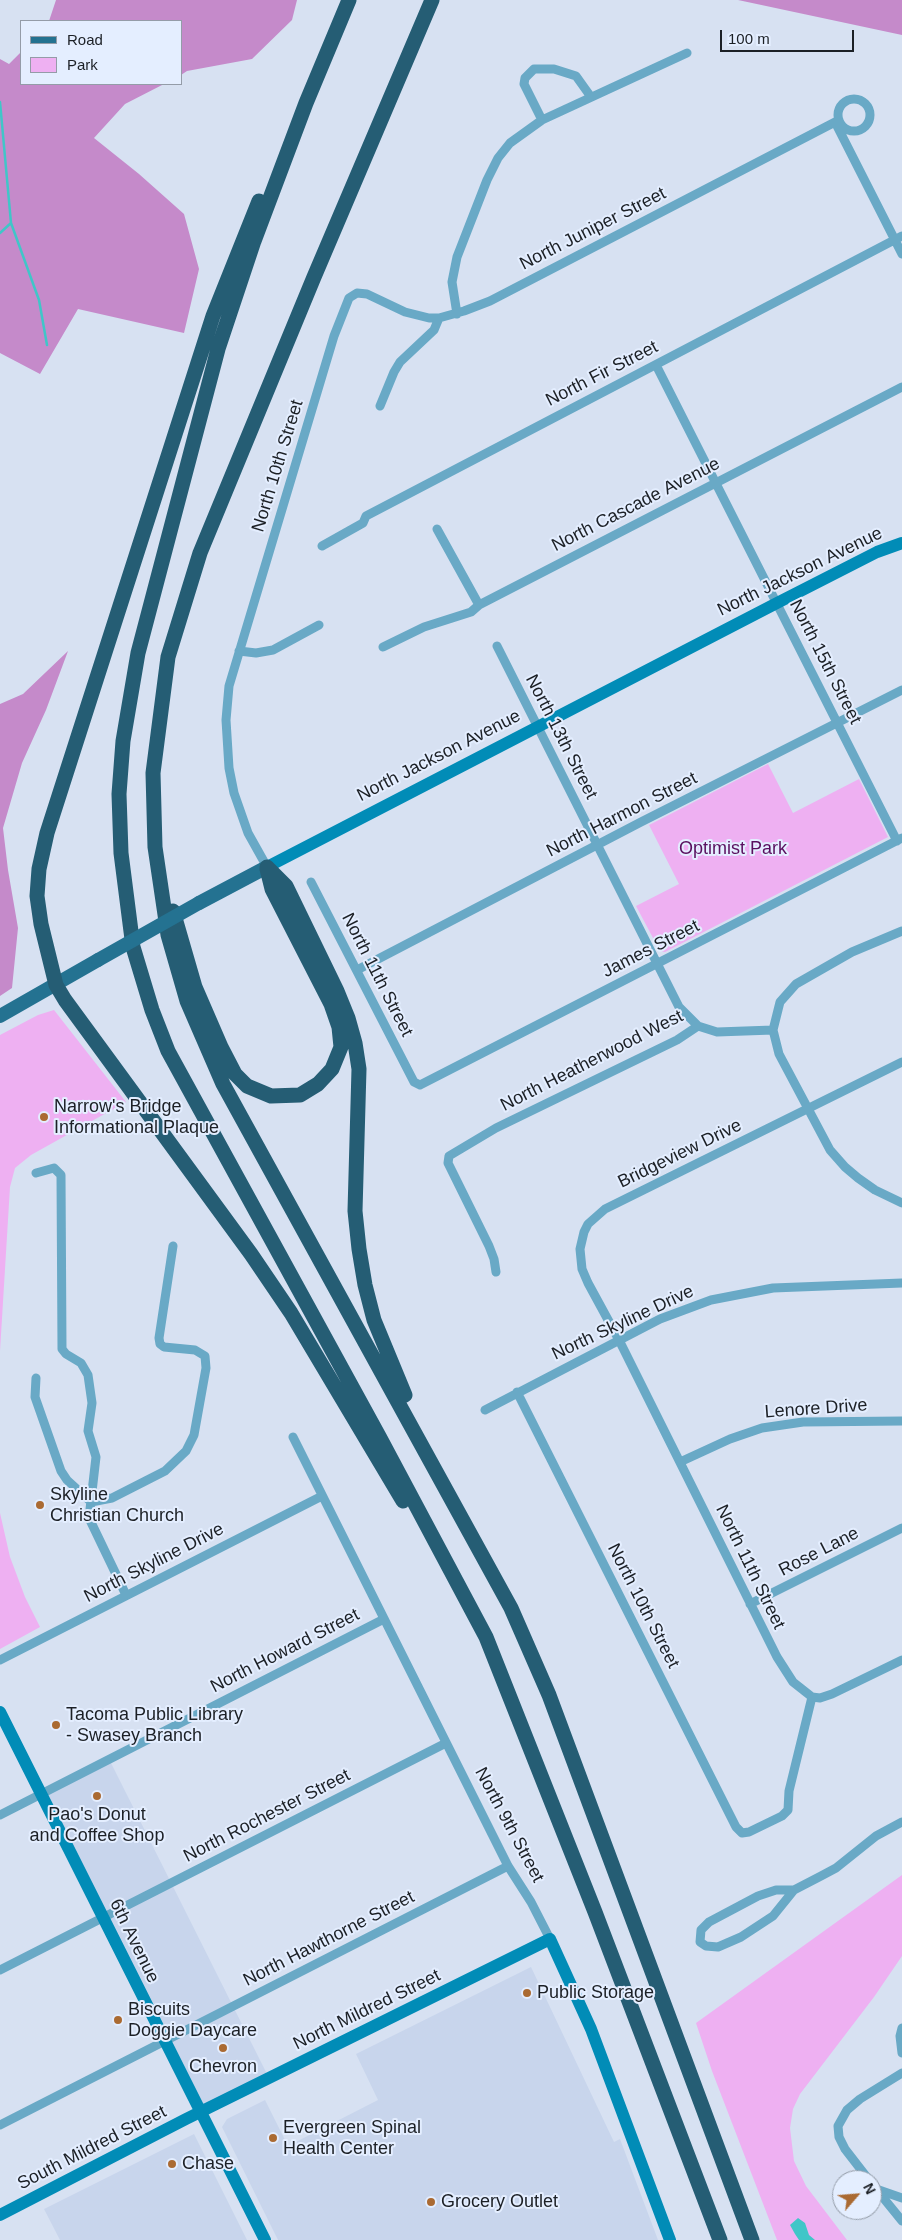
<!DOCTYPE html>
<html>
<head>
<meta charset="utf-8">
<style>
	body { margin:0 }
	#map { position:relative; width:902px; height:2240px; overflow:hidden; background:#d7e1f2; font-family:Helvetica,sans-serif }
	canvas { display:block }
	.legend { position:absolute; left:20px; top:20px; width:162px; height:65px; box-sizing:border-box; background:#e4eeff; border:1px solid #949ca8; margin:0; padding:6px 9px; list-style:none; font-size:15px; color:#1c2026 }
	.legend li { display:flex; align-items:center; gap:10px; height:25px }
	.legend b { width:25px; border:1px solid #949ca8 }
	.north { position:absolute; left:832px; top:2170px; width:50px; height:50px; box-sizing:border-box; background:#e4eeff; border:1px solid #949ca8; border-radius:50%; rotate:63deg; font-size:14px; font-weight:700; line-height:20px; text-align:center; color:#1c2026 }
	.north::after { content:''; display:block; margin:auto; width:18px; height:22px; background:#aa6a32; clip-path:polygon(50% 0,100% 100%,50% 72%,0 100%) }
	.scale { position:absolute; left:720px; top:30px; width:134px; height:22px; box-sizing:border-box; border:2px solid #1c2026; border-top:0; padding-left:6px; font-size:15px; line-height:18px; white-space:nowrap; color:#1c2026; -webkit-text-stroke:4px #e4eeff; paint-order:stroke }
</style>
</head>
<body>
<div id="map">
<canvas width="902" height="2240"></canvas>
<ul class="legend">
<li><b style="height:6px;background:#247291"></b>Road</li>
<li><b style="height:14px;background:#eeb0f2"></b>Park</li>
</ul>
<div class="north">N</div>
<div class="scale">100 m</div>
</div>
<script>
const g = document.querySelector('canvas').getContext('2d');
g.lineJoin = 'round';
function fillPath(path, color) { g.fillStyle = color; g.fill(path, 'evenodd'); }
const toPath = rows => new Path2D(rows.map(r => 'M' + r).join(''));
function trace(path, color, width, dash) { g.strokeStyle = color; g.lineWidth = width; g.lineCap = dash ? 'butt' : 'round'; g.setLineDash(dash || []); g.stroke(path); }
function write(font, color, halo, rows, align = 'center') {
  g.font = font + ' Helvetica,sans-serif'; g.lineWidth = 4; g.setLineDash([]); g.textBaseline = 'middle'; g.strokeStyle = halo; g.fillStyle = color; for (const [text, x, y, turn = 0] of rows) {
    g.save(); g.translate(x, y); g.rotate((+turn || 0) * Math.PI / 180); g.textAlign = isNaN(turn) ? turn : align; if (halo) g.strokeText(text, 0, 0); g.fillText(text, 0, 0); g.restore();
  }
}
fillPath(toPath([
	[109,1759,269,2078,200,2111,41,1794],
	[531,1967,614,2142,620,2139,658,2240,278,2240,222,2127,227,2119,265,2100,288,2146,378,2100,356,2054],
	[194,2134,247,2240,60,2240,44,2209]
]), '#c8d5ec');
fillPath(toPath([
	[768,764,793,813,859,779,888,837,665,952,660,951,636,906,679,884,649,825],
	[54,1010,126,1102,31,1155,15,1168,10,1187,0,1351,0,1035,38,1015],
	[0,1513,10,1557,25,1597,40,1627,0,1649],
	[902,1875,902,1956,874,1997,800,2094,793,2109,790,2128,794,2161,806,2186,847,2240,777,2240,712,2071,696,2023]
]), '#eeb0f2');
fillPath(toPath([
	[56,0,297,0,292,20,252,59,187,71,181,75,181,21,49,21],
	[738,0,902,0,902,35],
	[21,52,21,84,164,84,125,104,94,138,139,174,184,214,199,269,184,333,78,309,40,374,0,353,0,59,9,64],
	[68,651,46,710,22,763,3,828,8,870,18,928,12,988,0,996,0,704,23,694]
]), '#c58aca');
fillPath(toPath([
	[798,2218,805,2223,809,2235,815,2240,799,2240,795,2234,790,2225]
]), '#40c6c8');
trace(toPath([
	[0,102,11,223,39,300,47,345],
	[0,233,11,223]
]), '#40c6c8', 2.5);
trace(toPath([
	'838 115a16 16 0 1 1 32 0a16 16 0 1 1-32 0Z',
	[542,120,524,84,525,78,534,69,554,69,576,76,591,97],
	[835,122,902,254],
	[457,314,452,282,457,257,487,180,498,158,510,143,542,120,687,53],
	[656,365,897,841],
	[380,406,394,372,400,362,434,330,439,318],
	[437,529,479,605],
	[322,546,363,523,366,516,902,236],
	[497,646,679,1007,698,1026,717,1032,773,1030],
	[383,647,424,627,471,612,479,605,902,387],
	[239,651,256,653,273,650,319,625],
	[267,867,248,833,234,793,229,768,226,720,229,686,334,336,349,298,357,293,367,294,405,312,429,318,439,318,464,311,490,301,839,120],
	[311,882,414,1082,420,1085,902,838],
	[902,931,852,952,796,984,780,1002,773,1030,779,1054,830,1150,845,1167,858,1178,875,1190,902,1203],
	[357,970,641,822,902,690],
	[36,1173,54,1168,61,1175,62,1349,66,1354,81,1363,88,1375,92,1403,88,1431,96,1457,89,1518,126,1595],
	[496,1272,494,1259,489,1246,448,1163,449,1156,496,1128,677,1040,698,1026],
	[36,1378,35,1397,61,1471,67,1480,91,1502],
	[517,1392,736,1827,742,1833,749,1832,782,1816,788,1810,789,1791,812,1697,793,1682,777,1657,619,1340,588,1283,582,1269,580,1249,584,1232,588,1224,605,1209,902,1062],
	[485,1410,660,1319,711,1300,773,1288,902,1283],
	[293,1437,508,1866,531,1902,550,1939],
	[680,1462,730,1439,762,1428,803,1422,902,1421],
	[91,1502,112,1498,165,1471,186,1451,194,1435,206,1368,205,1356,195,1350,164,1347,160,1344,159,1338,173,1246],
	[750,1604,902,1528],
	[0,1660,322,1496],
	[812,1697,820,1698,832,1694,902,1660],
	[0,1815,384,1619],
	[794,1890,773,1916,741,1937,718,1947,706,1946,700,1942,701,1930,709,1922,758,1896,776,1890,794,1890,821,1876,836,1868,876,1836,902,1822],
	[0,1970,446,1743],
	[902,2028,900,2036,902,2053],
	[0,2125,508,1866],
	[869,2180,845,2149,839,2137,838,2126,847,2110,860,2099,902,2073],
	[872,2184,902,2221],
	[879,2190,902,2198]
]), '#69a9c6', 9);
trace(toPath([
	[267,867,777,603,877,552,902,543],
	[0,1712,265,2240],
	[0,2215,186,2119,550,1939,591,2029,670,2240]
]), '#018cb7', 12);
trace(toPath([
	[199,903,267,867],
	[0,1016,98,960]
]), '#247291', 14);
trace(toPath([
	[349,0,306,103,254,241,218,349,138,653,123,741,119,794,121,853,133,947,152,1010,168,1051,380,1438,486,1637,595,1912,720,2240],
	[432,0,314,277,200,553,168,657,153,773,155,847,168,935,187,1001,223,1084,511,1608,549,1695,752,2240],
	[259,201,213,316,47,833,39,869,37,896,41,924,56,985,65,1000,251,1254,291,1313,403,1501],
	[267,867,286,886,337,991,348,1018,355,1043,359,1069,355,1211,359,1249,365,1285,374,1320,405,1395],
	[173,911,195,987,221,1047,235,1074,247,1086,271,1096,300,1095,318,1084,332,1069,341,1047,339,1027,331,1004,272,889,267,869]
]), '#255d74', 15);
trace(toPath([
	[98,960,199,903]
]), '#247291', 14);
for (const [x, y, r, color] of [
	[44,1117,5,"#aa6a32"],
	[40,1505,5,"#aa6a32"],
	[56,1725,5,"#aa6a32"],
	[97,1796,5,"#aa6a32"],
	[527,1993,5,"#aa6a32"],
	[118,2020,5,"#aa6a32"],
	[223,2048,5,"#aa6a32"],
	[273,2138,5,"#aa6a32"],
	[172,2164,5,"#aa6a32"],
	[431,2202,5,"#aa6a32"]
]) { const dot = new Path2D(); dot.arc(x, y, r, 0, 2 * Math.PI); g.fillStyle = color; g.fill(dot); trace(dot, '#e4eeff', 2); }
write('18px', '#1c2026', '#e4eeff', [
	["North Juniper Street",593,229,-27],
	["North Fir Street",602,374,-27],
	["North 10th Street",278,466,-73],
	["North Cascade Avenue",636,505,-27],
	["North Jackson Avenue",800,572,-26],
	["North 15th Street",825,662,63],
	["North 13th Street",561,737,63],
	["North Jackson Avenue",439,756,-27],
	["North Harmon Street",622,815,-27],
	["James Street",651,949,-27],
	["North 11th Street",377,975,63],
	["North Heatherwood West",592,1061,-27],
	["Bridgeview Drive",680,1154,-26],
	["North Skyline Drive",623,1323,-25],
	["Lenore Drive",816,1409,-4],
	["Rose Lane",819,1552,-27],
	["North Skyline Drive",154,1563,-27],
	["North 11th Street",750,1567,64],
	["North 10th Street",643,1606,63],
	["North Howard Street",285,1651,-27],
	["North Rochester Street",267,1816,-27],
	["North 9th Street",509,1825,62],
	["North Hawthorne Street",329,1939,-27],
	["6th Avenue",134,1941,64],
	["North Mildred Street",367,2010,-26],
	["South Mildred Street",92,2148,-27]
]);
write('18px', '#590f5f', '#e4eeff', [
	["Optimist Park",733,849]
]);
write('18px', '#1c2026', '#e4eeff', [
	["Narrow's Bridge",54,1107],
	["Informational Plaque",54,1128],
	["Skyline",50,1495],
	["Christian Church",50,1516],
	["Tacoma Public Library",66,1715],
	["- Swasey Branch",66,1736],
	["Pao's Donut",97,1815,"center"],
	["and Coffee Shop",97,1836,"center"],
	["Public Storage",537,1993],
	["Biscuits",128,2010],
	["Doggie Daycare",128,2031],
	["Chevron",223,2067,"center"],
	["Evergreen Spinal",283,2128],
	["Health Center",283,2149],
	["Chase",182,2164],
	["Grocery Outlet",441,2202]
], 'left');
</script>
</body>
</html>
